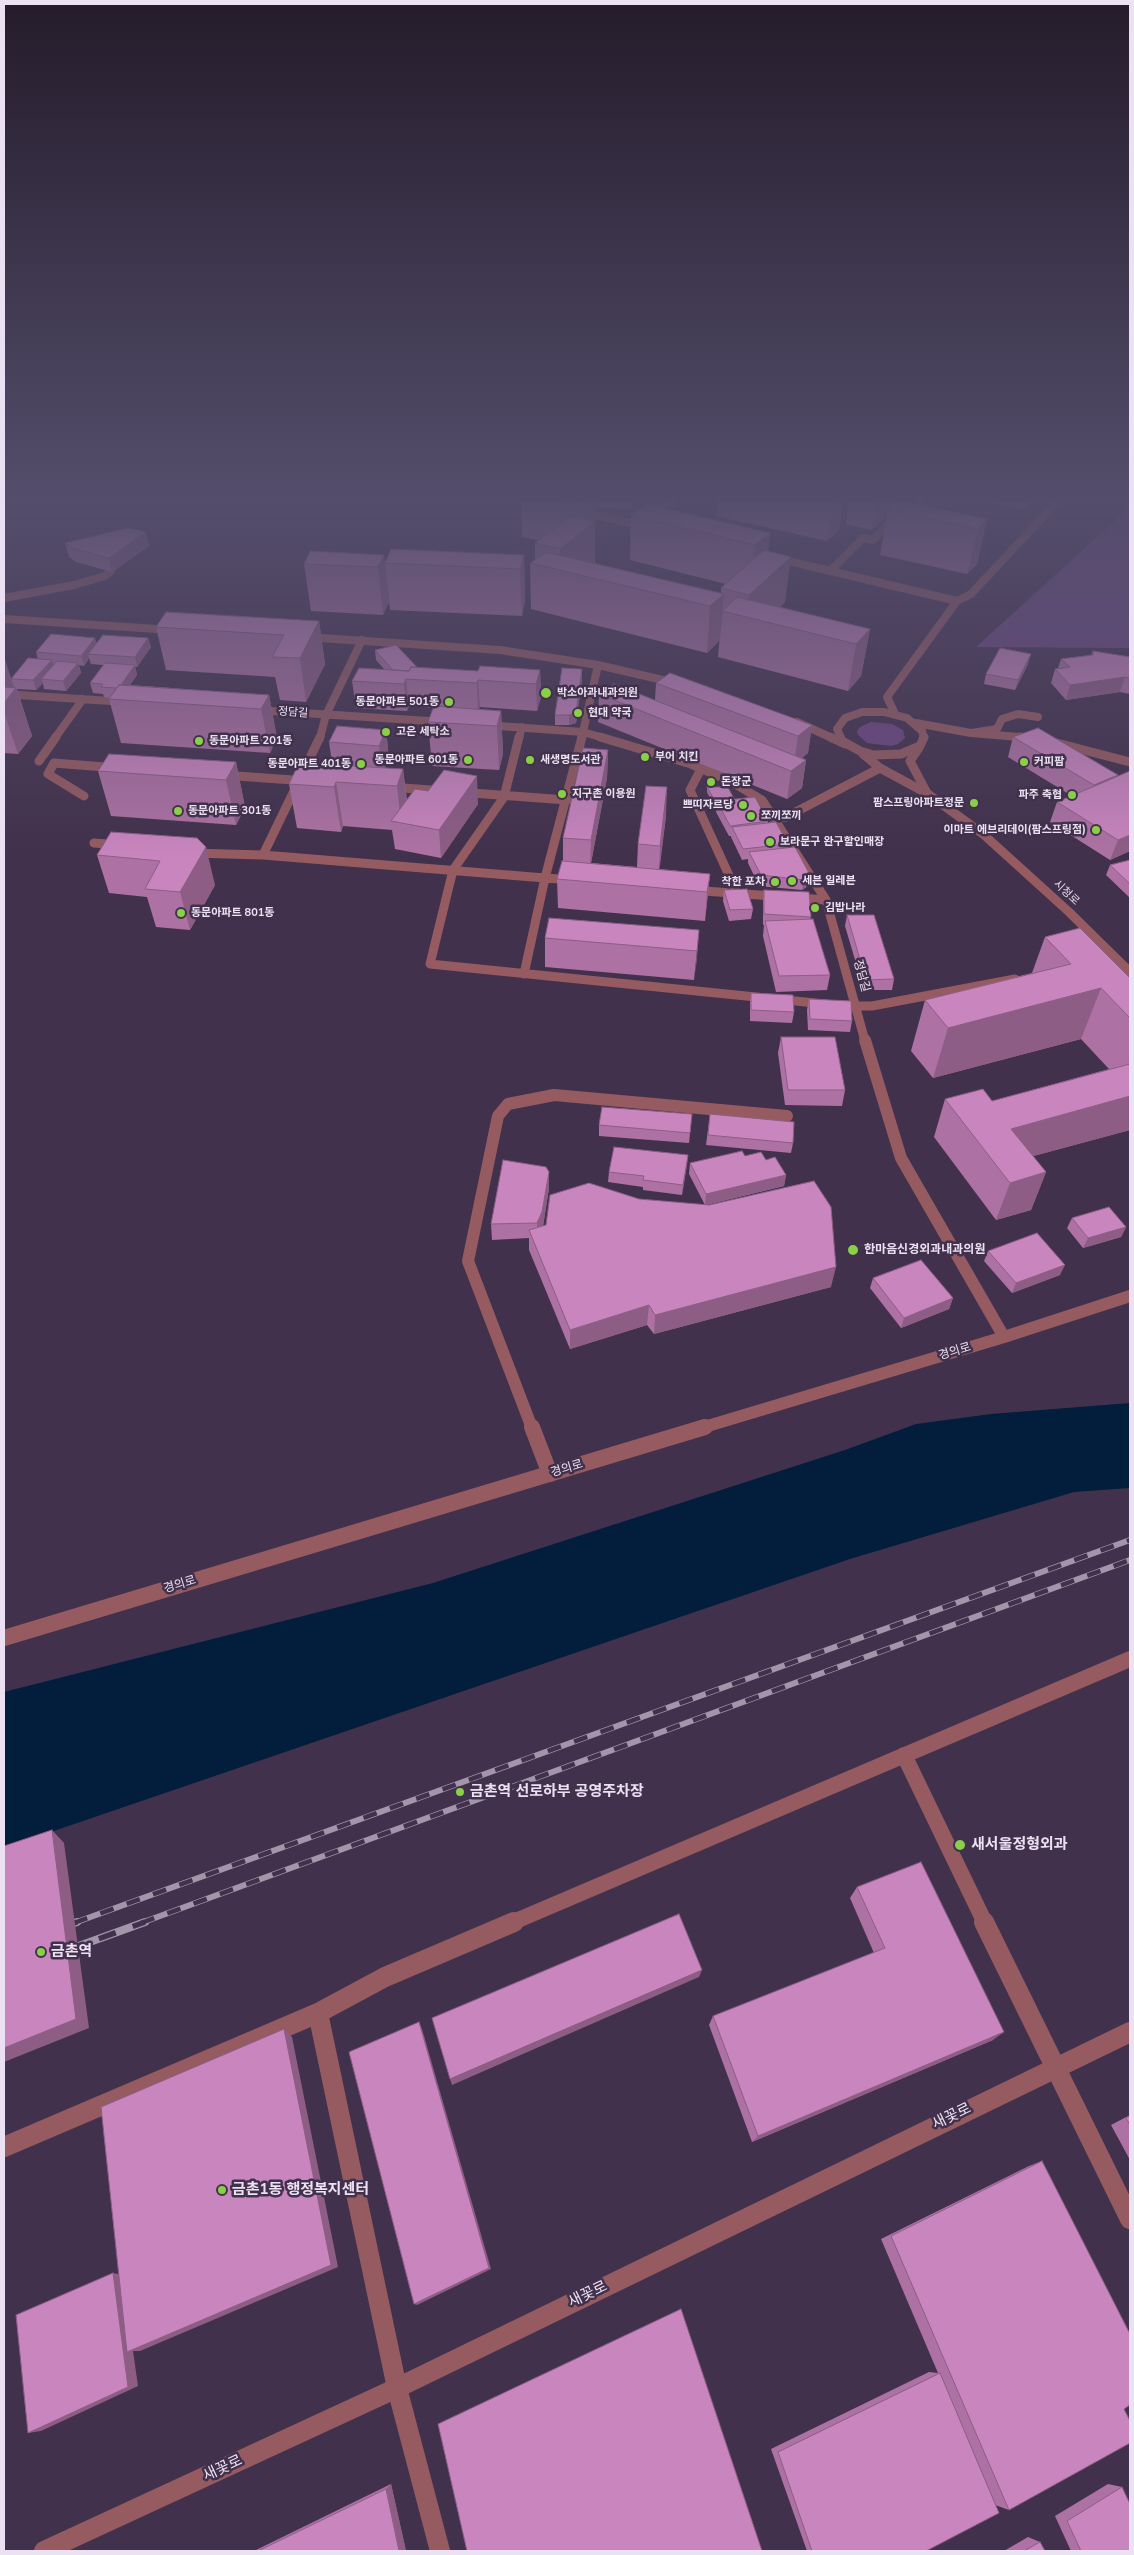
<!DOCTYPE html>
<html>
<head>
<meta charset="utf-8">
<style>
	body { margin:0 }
	#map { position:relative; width:1134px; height:2555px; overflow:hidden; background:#42314c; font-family:"Nunito Sans",sans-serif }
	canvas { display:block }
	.frame { position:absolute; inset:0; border:5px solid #ece1f2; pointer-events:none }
</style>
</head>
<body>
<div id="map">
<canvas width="1134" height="2555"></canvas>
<div class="frame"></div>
</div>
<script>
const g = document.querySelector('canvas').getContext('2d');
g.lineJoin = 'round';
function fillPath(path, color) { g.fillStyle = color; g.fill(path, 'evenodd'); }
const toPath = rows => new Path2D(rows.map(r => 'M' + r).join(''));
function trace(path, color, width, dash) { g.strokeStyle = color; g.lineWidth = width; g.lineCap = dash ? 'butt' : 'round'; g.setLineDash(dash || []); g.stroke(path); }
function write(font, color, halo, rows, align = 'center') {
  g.font = font + ' "Nunito Sans","Noto Sans KR",sans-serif'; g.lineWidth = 5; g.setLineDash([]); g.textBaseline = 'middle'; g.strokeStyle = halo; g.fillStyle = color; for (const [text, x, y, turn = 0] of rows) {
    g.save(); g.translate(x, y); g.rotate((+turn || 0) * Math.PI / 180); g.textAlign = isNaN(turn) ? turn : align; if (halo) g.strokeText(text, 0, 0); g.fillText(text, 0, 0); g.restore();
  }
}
fillPath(toPath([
	[1130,507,1130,648,976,647],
	[871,722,892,724,903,730,905,738,898,744,891,746,867,743,858,735,857,731,860,727]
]), '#6c4681');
fillPath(toPath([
	[1130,1403,1130,1488,1074,1492,850,1559,4,1848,4,1692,433,1583,845,1450,916,1424,991,1414]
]), '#021e3c');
trace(toPath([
	[920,501,922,502],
	[579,511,647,527],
	[649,516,672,501],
	[776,558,957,601,971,594,1058,501],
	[830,571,863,538,873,540,887,525,896,527],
	[4,598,74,585,105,576,111,571],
	[4,694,126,702],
	[256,710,445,722],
	[895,714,887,697,957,601],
	[797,722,832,738],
	[916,723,971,733,997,729,1002,719,1018,714,1038,717],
	[485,725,583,732,598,665],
	[971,733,1031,738],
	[55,738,83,699],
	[320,738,326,715,362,640],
	[519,738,522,727],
	[581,738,583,732,604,738],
	[841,738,837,729,845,718,862,712,884,712,907,718,922,731,924,738]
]), '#955b61', 8);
trace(toPath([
	[519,737,504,797,453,870,430,964,825,1004],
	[600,737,691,764,730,781,762,800,826,900,865,1041],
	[830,737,845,744],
	[840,737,842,741,860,751,873,755,901,754,920,746,924,737],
	[1019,737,1031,738],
	[1053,742,1130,762],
	[919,748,910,761,927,793],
	[863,754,880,768,928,794,983,834],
	[39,761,56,737],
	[701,769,690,790,738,895],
	[223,775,307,781],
	[390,787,567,800],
	[84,796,48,774,54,763,118,768],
	[775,817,786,817,880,768],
	[94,843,120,845],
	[192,853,263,855,545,878,524,974],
	[263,855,320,737],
	[574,880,545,878,582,737],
	[691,890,826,900],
	[848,1006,872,1006,1015,979]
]), '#955b61', 9);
trace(toPath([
	[865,1040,901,1158,1004,1337],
	[532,1428,468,1261,498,1116,508,1104,554,1095,787,1116]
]), '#955b61', 12);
trace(toPath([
	[532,1427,550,1474],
	[904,1755,985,1923],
	[511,1923,1130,1659]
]), '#955b61', 16);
trace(toPath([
	[984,1922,1130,2219],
	[318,2013,397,2388,440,2551],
	[4,2147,318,2013,385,1977,514,1922]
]), '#955b61', 20);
trace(toPath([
	[4,619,172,630],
	[305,637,500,650,598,665,676,683]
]), '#955b61', 8);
trace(toPath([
	[983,834,1069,912,1130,972]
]), '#955b61', 9);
trace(toPath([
	[701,1428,1004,1337,1130,1296]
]), '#955b61', 12);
trace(toPath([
	[4,1638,705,1427]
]), '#955b61', 16);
trace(toPath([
	[44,2551,397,2388,1130,2032]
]), '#955b61', 20);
const railFar1 = toPath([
	[74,1923,1130,1540],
	[141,1923,1130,1560]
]);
const rail = toPath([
	[63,1927,77,1922],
	[65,1951,145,1922]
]);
trace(railFar1, '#a395aa', 6);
trace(rail, '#a395aa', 8);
trace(railFar1, '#42314c', 4.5, [14]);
trace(rail, '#42314c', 5.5, [18]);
fillPath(toPath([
	[521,501,633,501,631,510,595,507,595,564,721,593,721,588,726,584,630,560,631,515,770,533,768,551,785,602,780,607,870,629,861,676,848,691,718,657,720,635,720,640,707,653,531,609,530,563,535,560,535,543,538,540,522,537],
	[717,501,843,501,839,530,827,541,716,516],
	[849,501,903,501,987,519,977,564,967,574,880,555,887,516,872,530,846,524],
	[982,501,1032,501,1025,510],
	[65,543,149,546,112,572,76,562,69,557],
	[384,555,389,602,383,615,311,611,304,564],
	[524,555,525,601,522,616,390,610,385,563],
	[319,621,325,664,306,702,280,700,275,677,166,670,156,627],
	[148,638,151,647,137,667,135,667,137,675,130,685,269,695,277,738,270,753,121,743,109,699,110,698,104,697,103,694,93,693,90,683,103,665,91,664,89,658,84,666,79,665,81,673,66,691,44,689,43,683,36,690,17,689,32,736,18,754,4,753,4,660,5,660,11,679,38,659,36,652,97,643],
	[375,650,417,667,478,671,540,670,541,697,537,711,480,707,479,709,501,711,503,754,499,770,432,766,428,722,433,708,409,706,407,711,356,708,352,681,384,669,376,660],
	[1093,651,1130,657,1130,694,1120,692,1066,700,1051,683,1055,669,1058,668,1061,659,1091,655],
	[1028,664,1015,690,984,684,986,674],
	[582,669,582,679,576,723,569,725,555,725,555,715],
	[656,683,812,725,808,753,802,758,806,760,802,788,787,799,598,722,599,694,655,700],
	[386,730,389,758,385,768,403,769,407,800,478,804,441,858,395,849,392,830,343,826,341,832,297,828,289,784,333,769,329,742],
	[1013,737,1118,777,1130,771,1130,851,1110,860,1050,822,1057,802,1072,796,1008,757],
	[608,750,607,778,591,863,637,867,638,844,666,816,659,869,710,874,705,921,558,908,557,879,563,861,563,838],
	[236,762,245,807,236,825,111,816,98,771],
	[707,787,734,799,768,821,768,823,788,844,787,848,808,886,802,890,759,886,748,863,748,859,742,860,731,837,731,836,729,836,716,812,717,806,714,807,707,792],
	[111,832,215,885,190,930,156,927,147,897,109,893,97,855],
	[1130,860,1130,898,1106,875,1110,865],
	[724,890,753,909,751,919,729,921,723,901],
	[764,890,811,917,810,919,830,975,827,990,776,992,763,936,764,925,763,925,763,900],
	[847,915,894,979,892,990,864,990,845,926],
	[699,930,694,980,545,967,545,938],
	[1045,937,1130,978,1130,1130,1033,1156,1046,1172,1031,1210,996,1220,934,1137,945,1099,992,1101,1109,1069,1081,1039,933,1078,911,1051,925,1000,1032,973],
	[751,993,794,1012,792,1023,750,1021,750,1004],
	[809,999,852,1021,850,1032,808,1030,807,1010],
	[781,1037,845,1090,842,1106,785,1105,778,1053],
	[692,1114,689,1143,599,1136,599,1125],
	[710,1114,793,1143,791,1153,706,1145],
	[688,1155,682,1195,643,1190,643,1187,608,1182,609,1172],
	[745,1156,766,1160,786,1175,784,1186,706,1205,831,1287,654,1334,647,1325,570,1349,529,1250,529,1238,492,1240,491,1224,549,1188,543,1226,639,1199,705,1205,689,1174,690,1163],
	[1072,1218,1126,1227,1121,1237,1083,1248,1067,1228],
	[988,1251,1060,1275,1012,1293,984,1261],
	[873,1278,953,1298,949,1309,901,1328,870,1288],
	[857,1887,993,2040,752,2142,709,2025,713,2016,874,1953,850,1898],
	[1130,2115,1130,2160,1111,2125],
	[1042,2161,1124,2409,1009,2510,995,2505,926,2551,807,2551,771,2449,929,2372,938,2373,881,2239,1029,2166],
	[391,2484,406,2551,254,2551],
	[1108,2484,1122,2487,1130,2551,1071,2551,1055,2516],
	[1028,2537,1040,2542,1045,2551,1004,2551]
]), '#ad72a3');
fillPath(toPath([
	[590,501,596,501,594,568,560,570,560,549,583,531,583,506],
	[833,501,843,501,839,530,827,541],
	[877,501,903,501,888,510,887,516,872,530],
	[1027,501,1032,501,1025,510],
	[987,519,977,564,967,574,978,529],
	[146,532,149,546,112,572,109,558],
	[770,533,765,578,751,590,755,545],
	[384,555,389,602,383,615,378,567],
	[524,555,525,601,522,616,520,569],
	[791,557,785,602,765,621,747,617,749,595],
	[724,594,720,640,707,653,710,606],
	[319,621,325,664,306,702,300,658],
	[870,629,861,676,848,691,856,644],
	[95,638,98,647,88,654,89,658,84,666,81,656],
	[148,638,151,647,137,667,135,657],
	[1031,654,1028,664,1015,690,1018,680],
	[5,660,15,690,16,688,32,736,18,754,4,712,4,661],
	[52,660,55,670,41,679,43,683,36,690,33,680],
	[78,663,81,673,66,691,63,681],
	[135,665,137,675,121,698,118,688],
	[582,669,582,679,576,723,569,725,569,715],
	[540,670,541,697,537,711,536,684],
	[1125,677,1120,692,1066,700,1070,685],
	[406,679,409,706,407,711,404,684],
	[478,680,480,707,478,711,477,683],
	[269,695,277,738,270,753,261,709],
	[501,711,503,754,499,770,497,726],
	[812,725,808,753,794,764,798,736],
	[386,730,389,758,382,774,379,746],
	[608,750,607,778,590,868,591,840],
	[806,760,802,788,787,799,791,771],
	[236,762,245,807,236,825,226,780],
	[403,769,408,814,401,823,397,786],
	[1118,775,1111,795,1087,805,1094,785],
	[477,776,478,804,441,858,439,830],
	[336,782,343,826,341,832,334,787],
	[667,787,666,816,659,874,660,846],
	[734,799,717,801,717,806,714,807,715,801],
	[1130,835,1130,851,1110,860,1118,840],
	[206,847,215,885,190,930,180,892],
	[710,874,707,902,705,921,707,892],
	[810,875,808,886,802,890,804,880],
	[699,930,697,959,694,980,697,951],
	[1101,988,1081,1039,933,1078,948,1028],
	[1130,1096,1130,1130,997,1166,1011,1129],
	[688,1155,687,1166,682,1195,683,1185],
	[549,1172,549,1188,543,1227,537,1238,537,1223],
	[1046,1172,1031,1210,996,1220,1010,1183],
	[786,1175,784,1186,705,1205,706,1194],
	[1126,1227,1121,1237,1083,1248,1088,1238],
	[1065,1265,1060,1275,1012,1293,1016,1283],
	[836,1267,831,1287,654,1334,655,1315],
	[953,1298,949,1309,901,1328,904,1318],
	[649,1305,647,1325,570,1349,570,1330],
	[52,1830,64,1843,89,2028,4,2062,4,2048],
	[702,1970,699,1977,452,2085,450,2079],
	[419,2022,422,2029,491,2269,417,2305,414,2304],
	[284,2029,292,2037,338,2267,140,2351,133,2351,138,2386,41,2431,28,2433,113,2273,123,2275],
	[1004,2032,993,2040,752,2142,758,2136],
	[391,2484,406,2551,399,2551,386,2489]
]), '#8d5d85');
const building = toPath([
	[558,501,590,501,583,506,558,501],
	[897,501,901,501,987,519,978,529,888,510,897,501],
	[647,504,770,533,755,545,631,515,647,504],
	[571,516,595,522,560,549,535,543,571,516],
	[128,528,146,532,109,558,72,548,65,543,128,528],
	[391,549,524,555,520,569,385,563,391,549],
	[764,550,791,557,749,595,721,588,764,550],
	[310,551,384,555,378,567,304,564,310,551],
	[546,552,724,594,710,606,530,563,546,552],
	[737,597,870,629,856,644,722,611,737,597],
	[166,612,319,621,300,658,272,657,284,635,156,627,166,612],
	[51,634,95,638,81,656,36,652,51,634],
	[103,635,148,638,135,657,88,654,103,635],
	[396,645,417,667,411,667,409,671,393,670,375,650,396,645],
	[1000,648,1031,654,1018,680,986,674,1000,648],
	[1093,651,1130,657,1130,678,1125,677,1070,685,1055,669,1070,667,1061,659,1093,655,1093,651],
	[28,658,52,660,33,680,11,679,28,658],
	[57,661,78,663,63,681,41,679,57,661],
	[105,663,135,665,121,685,119,685,117,688,101,687,103,684,90,683,105,663],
	[480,666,540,670,536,684,478,680,477,683,406,679,404,684,352,681,359,668,409,671,411,667,478,671,480,666],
	[562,668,582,669,576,713,569,715,555,715,562,668],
	[670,673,812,725,798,736,656,683,670,673],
	[614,684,806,760,791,771,599,694,614,684],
	[119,685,269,695,261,709,109,699,119,685],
	[4,687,16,688,4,703,4,687],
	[434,706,501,711,497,726,428,722,434,706],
	[337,726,386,730,379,746,329,742,337,726],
	[1038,728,1118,775,1094,785,1013,737,1038,728],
	[583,748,608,750,591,840,563,838,583,748],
	[109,754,236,762,226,780,98,771,109,754],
	[336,765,403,769,397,786,336,782,334,787,289,784,297,767,333,769,336,765],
	[444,770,477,776,439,830,391,821,415,789,428,791,444,770],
	[1130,771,1130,835,1118,840,1057,802,1130,771],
	[646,786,667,787,660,846,638,844,646,786],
	[707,787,728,787,734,799,715,801,707,787],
	[755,797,768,821,730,826,717,801,755,797],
	[776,822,788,844,743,849,732,827,776,822],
	[111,832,197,838,206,847,180,892,145,889,160,861,97,855,111,832],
	[795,847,810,875,804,880,761,875,749,852,795,847],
	[1130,860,1130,884,1110,865,1130,860],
	[562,861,710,874,707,892,557,879,562,861],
	[747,889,753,909,730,910,724,890,747,889],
	[764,890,809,892,811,917,764,914,764,890],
	[847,915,874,915,894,979,866,980,847,915],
	[549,918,699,930,697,951,545,938,549,918],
	[813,919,830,975,779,976,765,921,813,919],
	[1080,928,1130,978,1130,1018,1101,988,948,1028,925,1000,1071,964,1045,937,1080,928],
	[751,993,793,995,794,1012,751,1010,751,993],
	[809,999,851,1001,852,1021,810,1019,809,999],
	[781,1037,835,1037,845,1090,788,1090,781,1037],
	[1130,1064,1130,1096,1011,1129,1046,1172,1010,1183,945,1099,983,1089,992,1101,1130,1064],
	[602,1107,692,1114,690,1133,599,1125,602,1107],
	[710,1114,794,1122,793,1143,708,1135,710,1114],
	[614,1147,688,1155,683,1185,643,1180,644,1176,609,1172,614,1147],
	[742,1151,745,1156,761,1152,766,1160,775,1157,786,1175,706,1194,690,1163,742,1151],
	[503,1160,546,1167,549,1172,542,1212,537,1223,491,1224,503,1160],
	[814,1181,831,1207,836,1267,655,1315,649,1305,570,1330,529,1230,546,1225,550,1195,589,1183,639,1199,709,1205,814,1181],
	[1109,1207,1126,1227,1088,1238,1072,1218,1109,1207],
	[1037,1233,1065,1265,1016,1283,988,1251,1037,1233],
	[921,1260,953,1298,904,1318,873,1278,921,1260],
	[52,1830,76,2019,4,2048,4,1846,52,1830],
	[921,1862,1004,2032,758,2136,713,2016,885,1948,857,1887,921,1862],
	[679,1914,702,1970,450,2079,432,2018,679,1914],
	[419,2022,489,2268,414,2304,349,2052,419,2022],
	[284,2029,331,2265,127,2352,101,2107,284,2029],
	[1130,2116,1130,2125,1126,2118,1130,2116],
	[1042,2161,1130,2334,1130,2405,1124,2409,1130,2421,1130,2443,1009,2510,891,2236,1042,2161],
	[113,2273,128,2387,28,2433,16,2315,113,2273],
	[681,2309,762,2551,467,2551,438,2424,681,2309],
	[940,2373,999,2513,926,2551,812,2551,778,2452,940,2373],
	[1122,2487,1130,2504,1130,2551,1081,2551,1067,2521,1122,2487],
	[386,2489,399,2551,258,2551,386,2489],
	[1040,2542,1045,2551,1024,2551,1040,2542]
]);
fillPath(building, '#c985be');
trace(building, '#8d5d85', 1);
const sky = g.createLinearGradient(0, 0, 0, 858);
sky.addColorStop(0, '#241b2a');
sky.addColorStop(0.58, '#544e6c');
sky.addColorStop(1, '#544e6c00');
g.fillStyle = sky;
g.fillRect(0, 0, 1134, 858);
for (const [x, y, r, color] of [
	[546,693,6,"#89cf48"],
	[449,702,5,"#89cf48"],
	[578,713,5,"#89cf48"],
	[386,732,5,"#89cf48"],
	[199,741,5,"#89cf48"],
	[645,757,5,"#89cf48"],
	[468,760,5,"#89cf48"],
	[530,760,5,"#89cf48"],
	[1024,762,5,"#89cf48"],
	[361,764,5,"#89cf48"],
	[711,782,5,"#89cf48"],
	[562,794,5,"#89cf48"],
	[1072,795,5,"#89cf48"],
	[974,803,5,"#89cf48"],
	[743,805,5,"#89cf48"],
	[178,811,5,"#89cf48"],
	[751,816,5,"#89cf48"],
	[1096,830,5,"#89cf48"],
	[770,842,5,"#89cf48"],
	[792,881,5,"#89cf48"],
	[775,882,5,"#89cf48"],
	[815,908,5,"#89cf48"],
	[181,913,5,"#89cf48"],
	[853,1250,6,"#89cf48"],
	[460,1792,5,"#89cf48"],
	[960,1845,6,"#89cf48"],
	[41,1952,5,"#89cf48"],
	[222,2190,5,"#89cf48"]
]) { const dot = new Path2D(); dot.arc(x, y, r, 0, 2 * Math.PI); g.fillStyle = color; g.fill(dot); trace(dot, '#42314c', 2); }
write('bold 11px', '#ece1f2', '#42314c', [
	["박소아과내과의원",557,693],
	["동문아파트 501동",439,702,"right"],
	["현대 약국",588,713],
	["고은 세탁소",396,732],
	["동문아파트 201동",209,741],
	["부어 치킨",655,757],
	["동문아파트 601동",458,760,"right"],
	["새생명도서관",540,760],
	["커피팜",1034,762],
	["동문아파트 401동",351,764,"right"],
	["돈장군",721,782],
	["지구촌 이용원",572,794],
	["파주 축협",1062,795,"right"],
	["팜스프링아파트정문",964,803,"right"],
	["쁘띠자르당",733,805,"right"],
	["동문아파트 301동",188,811],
	["쪼끼쪼끼",761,816],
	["이마트 에브리데이(팜스프링점)",1086,830,"right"],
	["보라문구 완구할인매장",780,842],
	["세븐 일레븐",802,881],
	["착한 포차",765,882,"right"],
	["김밥나라",825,908],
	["동문아파트 801동",191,913]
], 'left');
write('11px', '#ece1f2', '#42314c', [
	["정담길",293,713,4],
	["시청로",1066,893,43]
]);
write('12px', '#ece1f2', '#42314c', [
	["정담길",861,976,75],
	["경의로",955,1352,-17],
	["경의로",567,1469,-17],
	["경의로",180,1585,-17]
]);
write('bold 12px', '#ece1f2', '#42314c', [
	["한마음신경외과내과의원",864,1250]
], 'left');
write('bold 15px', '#ece1f2', '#42314c', [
	["금촌역 선로하부 공영주차장",470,1792],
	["새서울정형외과",971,1845],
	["금촌역",51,1952],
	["금촌1동 행정복지센터",232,2190]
], 'left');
write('15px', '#ece1f2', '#42314c', [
	["새꽃로",952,2117,-26],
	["새꽃로",588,2295,-26],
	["새꽃로",223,2469,-25]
]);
</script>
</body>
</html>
